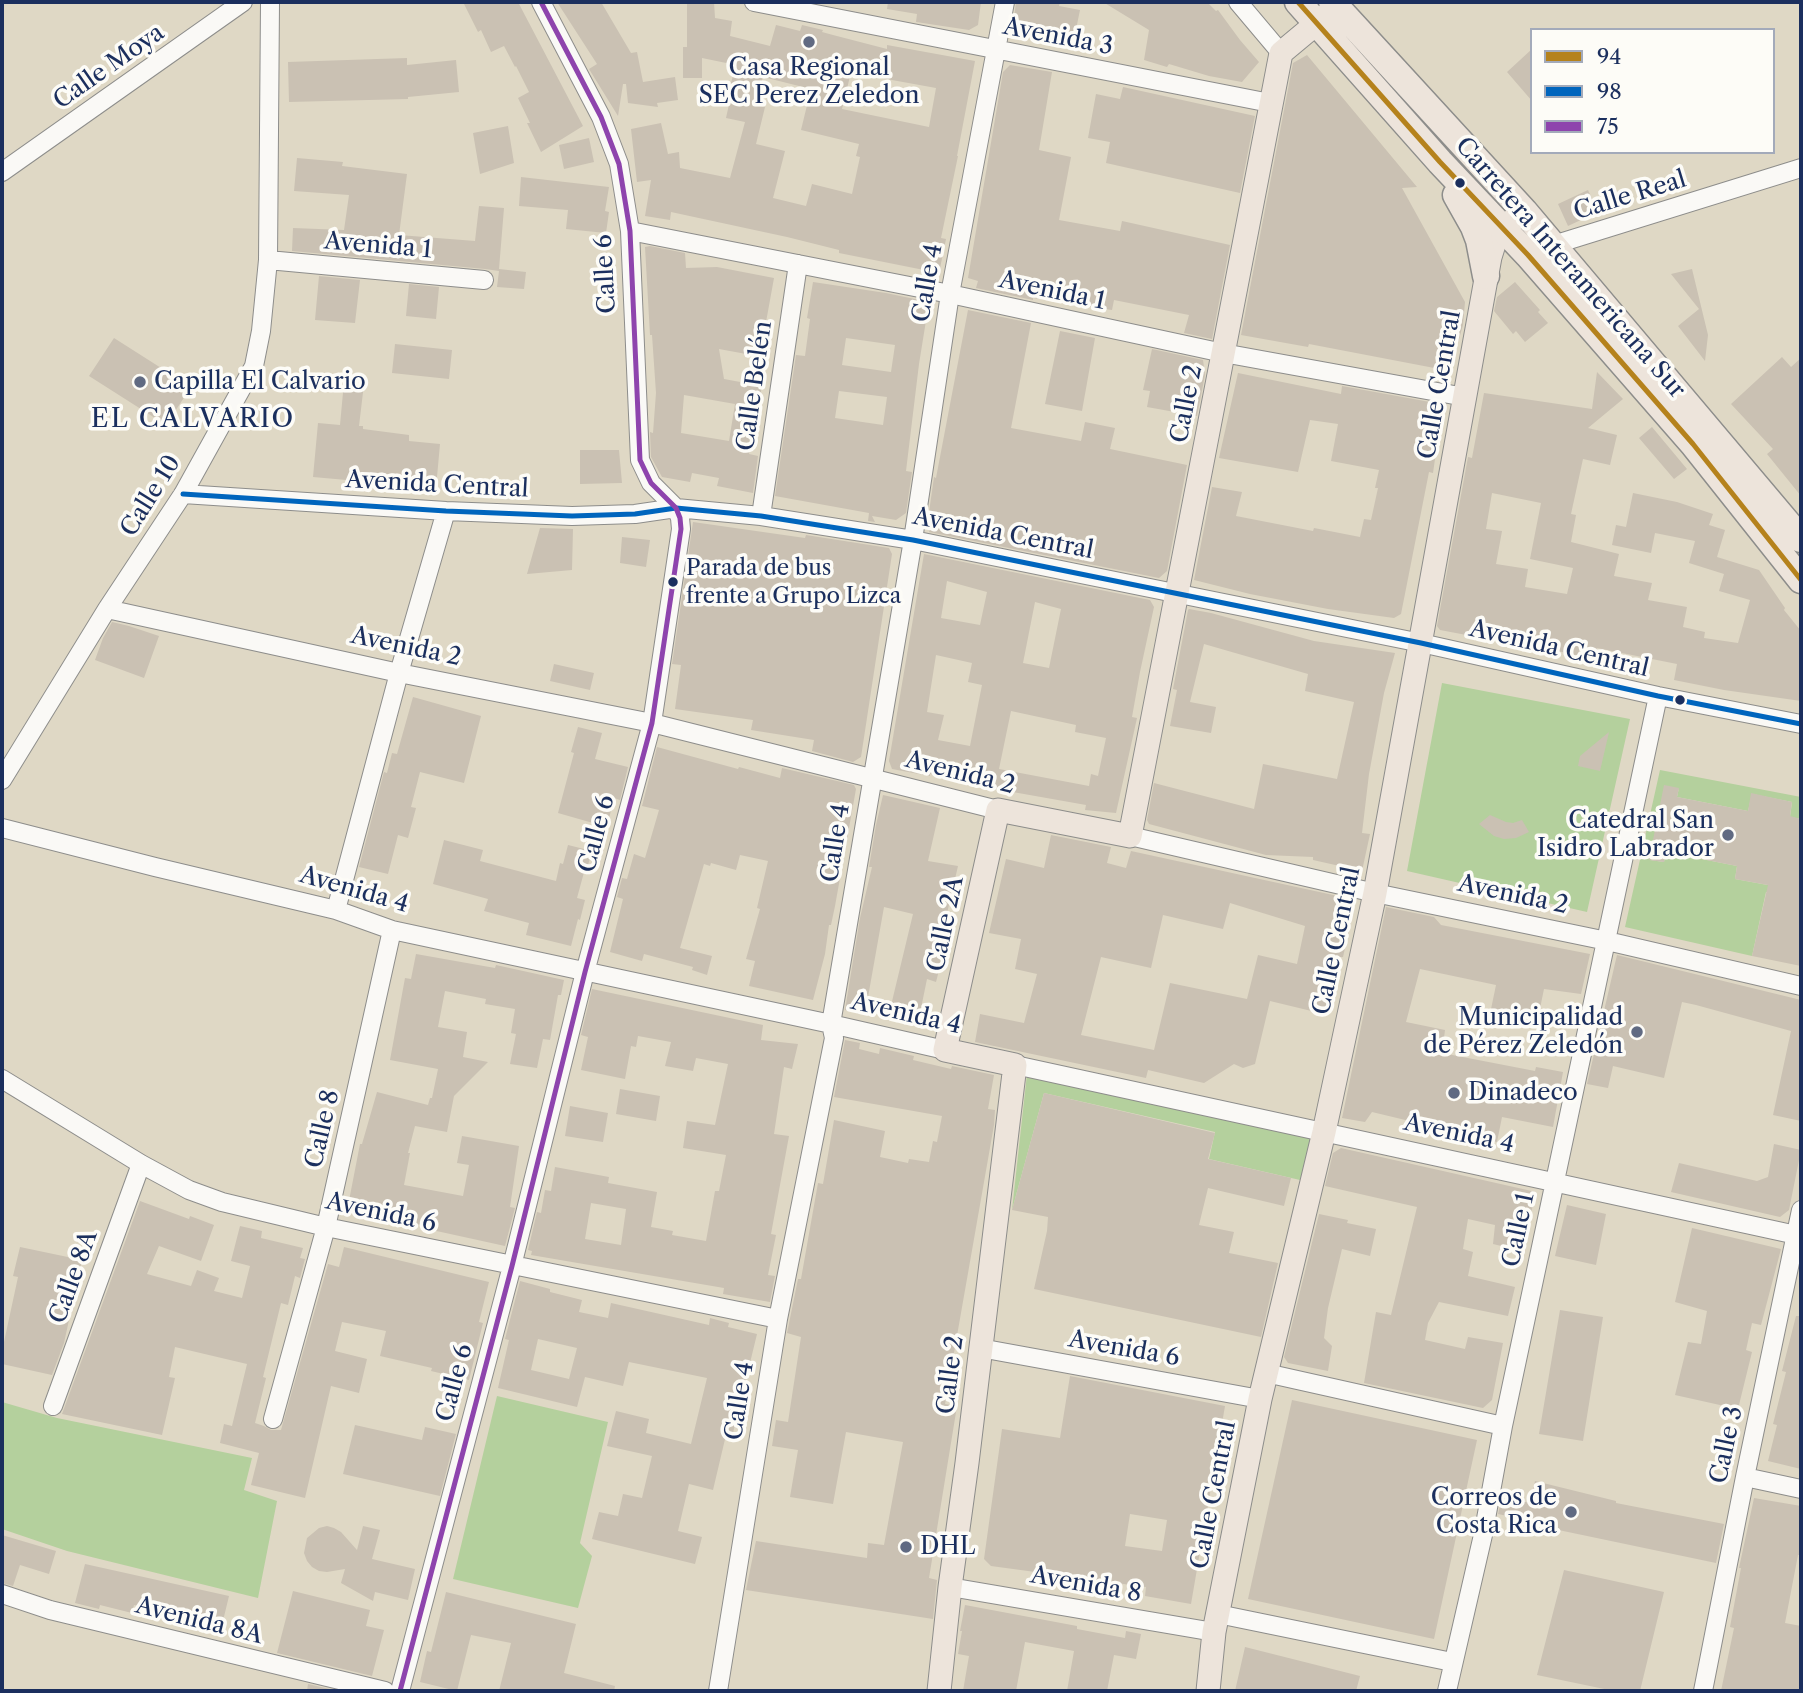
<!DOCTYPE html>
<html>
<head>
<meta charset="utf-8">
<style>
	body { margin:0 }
	#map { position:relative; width:1803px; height:1693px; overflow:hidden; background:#dfd8c5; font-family:"Libre Caslon Text",serif }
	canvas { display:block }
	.frame { position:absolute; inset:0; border:4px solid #1b2f5e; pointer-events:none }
	.legend { position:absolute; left:1530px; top:28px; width:245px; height:126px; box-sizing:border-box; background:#fdfcf7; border:2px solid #a3aaba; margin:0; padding:9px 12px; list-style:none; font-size:21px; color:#1b2f5e }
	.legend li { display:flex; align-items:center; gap:14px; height:35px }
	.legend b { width:35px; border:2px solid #a3aaba }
</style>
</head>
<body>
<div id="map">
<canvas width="1803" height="1693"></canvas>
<div class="frame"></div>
<ul class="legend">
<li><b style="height:9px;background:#b5821c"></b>94</li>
<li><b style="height:9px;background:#0065bd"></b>98</li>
<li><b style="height:9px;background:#8e44ad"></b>75</li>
</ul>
</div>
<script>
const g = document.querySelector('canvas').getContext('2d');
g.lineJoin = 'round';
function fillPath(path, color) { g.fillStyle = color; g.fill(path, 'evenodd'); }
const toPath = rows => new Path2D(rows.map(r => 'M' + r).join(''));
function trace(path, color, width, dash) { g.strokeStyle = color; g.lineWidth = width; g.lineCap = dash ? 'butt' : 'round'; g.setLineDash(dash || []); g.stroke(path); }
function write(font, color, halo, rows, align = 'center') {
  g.font = font + ' "Libre Caslon Text",serif'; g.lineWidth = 7; g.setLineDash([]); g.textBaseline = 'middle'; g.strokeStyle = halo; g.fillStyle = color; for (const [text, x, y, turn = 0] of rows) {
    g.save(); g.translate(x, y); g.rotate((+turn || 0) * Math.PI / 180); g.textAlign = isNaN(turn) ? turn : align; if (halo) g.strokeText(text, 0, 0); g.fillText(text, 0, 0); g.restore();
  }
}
fillPath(toPath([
	[1442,683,1630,719,1587,912,1407,871],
	[1660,770,1801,797,1801,819,1790,817,1792,802,1752,794,1748,811,1677,797,1679,788,1650,860,1664,862,1666,852,1737,866,1735,879,1773,886,1776,874,1801,879,1801,898,1766,892,1752,956,1625,927],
	[1027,1074,1312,1138,1300,1180,1209,1159,1215,1132,1044,1093,1012,1210],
	[497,1396,608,1422,580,1543,592,1556,578,1608,453,1579],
	[2,1402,57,1418,252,1458,244,1490,277,1501,258,1598,67,1551,2,1529]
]), '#b4d09d');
fillPath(toPath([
	[463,2,518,2,583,126,541,152,527,123,530,123,518,98,529,92,516,66,515,67,504,46,491,52,481,30,478,32],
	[557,2,601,2,631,53,637,52,643,82,675,77,678,100,657,103,658,107,628,103,626,84,623,84,618,116,589,69,597,64],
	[687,2,714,2,715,18,732,21,730,36,770,46,776,25,800,31,802,25,823,30,822,32,833,35,887,49,887,45,975,61,957,156,958,156,941,238,946,239,939,273,839,253,839,250,787,237,671,212,670,220,645,216,651,180,637,182,631,129,661,123,668,154,679,152,680,168,730,178,745,122,726,118,732,91,729,90,736,65,702,58,702,78,683,78,683,47,687,47],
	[852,68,882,74,881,78,936,88,929,127,842,109],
	[763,77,811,89,801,130,859,144,856,156,860,157,852,194,812,184,806,206,773,198,785,151,756,144,765,107,755,105],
	[888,2,981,2,978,25,969,30,916,22,917,14,887,9],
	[1016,2,1060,2,1059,6,1080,10,1073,44,1052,40,1052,43,1028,38,1013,27],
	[1103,2,1207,2,1216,11,1218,10,1240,40,1259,62,1242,82,1209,76,1169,64,1167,67,1144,60,1149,30],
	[1532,49,1532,101,1507,72],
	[1307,55,1417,187,1402,188,1465,302,1463,325,1450,371,1309,344,1308,347,1241,335,1293,63],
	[407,58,407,65,456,60,459,92,408,97,408,99,289,102,288,62],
	[1010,65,1052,72,1039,150,1071,157,1059,220,1120,231,1122,221,1230,245,1212,339,1184,333,1189,315,1114,300,1112,310,1033,298,1033,300,976,288,978,281,968,278,1003,72],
	[1123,87,1255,116,1240,193,1106,163,1110,142,1088,138,1096,94,1120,99],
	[508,126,514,163,480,174,473,133],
	[589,138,594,162,564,169,559,145],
	[297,158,343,162,342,166,407,174,399,235,475,241,479,206,504,208,499,269,526,272,524,289,497,287,499,271,485,269,292,251,293,228,344,230,349,195,294,191],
	[521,177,609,187,605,211,609,212,606,233,566,229,568,210,519,206],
	[1588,190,1598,212,1568,226,1558,204],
	[650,246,685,253,686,268,717,267,774,278,764,333,772,334,768,358,719,349,724,379,762,386,749,454,758,456,753,493,717,486,719,478,692,473,690,482,662,477,651,457,650,432,653,433,656,393,652,335,650,335,645,247],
	[684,395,735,404,729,441,681,433],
	[1692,269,1708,335,1705,361,1678,326,1699,309,1671,274],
	[319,276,360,280,355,323,315,320],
	[813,282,886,293,929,302,919,364,906,471,912,472,906,513,896,520,872,516,875,522,868,521,869,513,775,496,796,355,805,356,810,319,807,318],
	[846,338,895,345,891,372,842,365],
	[839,391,887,397,883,425,835,418],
	[1515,282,1540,310,1538,312,1548,323,1525,342,1516,331,1513,334,1494,311,1497,297],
	[409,284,439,287,436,319,406,316],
	[968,310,1031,323,1011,428,1081,441,1085,422,1115,428,1110,449,1187,465,1167,571,1159,578,929,532,930,527,927,526,934,477,936,478],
	[1060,331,1095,338,1082,411,1045,404],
	[114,338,191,387,166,425,89,376],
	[395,344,452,350,449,379,392,373],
	[1152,349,1203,360,1205,375,1197,416,1147,407,1150,391,1143,390],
	[1782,357,1791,367,1801,358,1801,496,1767,454,1773,449,1731,404],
	[1597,372,1623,399,1588,428,1617,435,1610,465,1583,459,1571,514,1576,515,1571,542,1619,554,1614,576,1652,583,1648,600,1687,607,1683,627,1705,632,1704,638,1738,643,1750,600,1719,591,1724,574,1689,563,1695,541,1655,533,1651,553,1612,545,1616,525,1626,527,1633,493,1677,502,1713,514,1709,525,1725,530,1717,557,1759,570,1785,608,1784,610,1801,631,1801,701,1724,690,1674,680,1677,664,1597,648,1594,659,1553,650,1514,644,1440,630,1437,626,1468,457,1472,458,1484,393,1592,409],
	[1492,493,1541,503,1530,559,1573,568,1567,594,1525,587,1528,569,1496,564,1502,531,1486,529],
	[1238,373,1341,394,1342,386,1441,404,1434,447,1436,452,1433,473,1429,472,1401,614,1394,618,1328,609,1250,594,1194,580,1212,487,1242,492,1236,516,1313,531,1314,528,1360,537,1364,519,1371,520,1378,488,1375,488,1379,470,1331,461,1338,424,1310,420,1298,472,1219,458],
	[344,382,364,384,359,426,363,426,363,429,409,435,409,441,440,444,436,488,313,477,318,423,340,425],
	[1652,427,1687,469,1674,479,1639,438],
	[580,450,619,450,622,483,580,484],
	[693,522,805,538,806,535,889,548,892,554,861,757,853,762,812,751,814,740,751,730,753,720,675,709,681,665,672,664],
	[540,528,573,529,572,570,527,574],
	[622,537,650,540,646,567,620,563],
	[924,554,1150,600,1154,607,1140,672,1132,717,1137,718,1116,813,1085,810,1086,805,962,783,963,781,930,774,930,776,892,769,889,761],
	[947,581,987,592,980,625,941,618],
	[1035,602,1061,609,1049,668,1023,663],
	[936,655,972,663,968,682,982,685,970,746,938,740,944,715,927,712],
	[1011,711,1076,725,1075,732,1106,738,1098,776,1091,774,1089,786,999,769],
	[1189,609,1211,613,1314,641,1395,653,1384,693,1369,774,1362,833,1370,834,1362,871,1313,860,1313,857,1266,855,1149,824,1147,820,1154,783,1254,809,1263,764,1337,779,1354,702,1305,691,1308,674,1204,644,1190,702,1216,707,1211,733,1170,726,1177,690,1173,689,1188,610],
	[112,622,129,626,159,636,144,678,95,660,103,638],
	[554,664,594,673,590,690,550,681],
	[413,697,481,716,464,783,420,772,411,807,416,808,408,838,398,835,388,874,359,867,384,772,387,773,392,753,397,754],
	[578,727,602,733,595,759,628,767,620,800,614,798,607,827,558,813,574,753,571,752],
	[1609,732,1600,771,1578,766,1580,756],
	[657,747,738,769,739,767,780,778,782,768,854,785,856,789,835,906,831,925,829,925,825,954,813,1000,749,986,755,961,746,959,760,909,757,908,768,861,740,855,736,870,711,863,710,866,704,864,680,948,712,956,707,975,692,970,693,967,644,954,642,961,610,952,623,899,617,897,622,878,627,879,634,854,645,858,659,810,642,806],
	[1664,785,1679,788,1677,797,1748,811,1751,793,1792,802,1790,816,1801,819,1801,966,1752,956,1768,885,1735,879,1737,866,1666,852,1664,862,1649,860],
	[883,795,940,808,928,861,958,866,945,922,951,923,936,982,927,979,918,1023,888,1018,913,914,884,907,865,1014,845,1010,860,918,872,867,869,867,876,825],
	[1490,815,1506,822,1513,823,1522,820,1529,832,1516,838,1504,839,1494,836,1479,824],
	[1051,835,1111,847,1107,863,1126,868,1131,851,1347,898,1354,909,1343,957,1340,957,1328,1015,1270,1001,1255,1064,1243,1068,1234,1064,1204,1083,1148,1070,1146,1078,975,1042,980,1014,1024,1023,1037,974,1015,969,1021,939,989,933,1006,859,1044,868],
	[1230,903,1305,926,1297,964,1258,955,1247,999,1170,983,1154,1050,1081,1035,1101,957,1151,968,1163,915,1223,929],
	[444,840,483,850,480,861,556,881,560,863,563,864,568,845,592,851,588,865,586,865,577,898,585,900,580,920,578,919,571,946,526,935,529,923,484,911,488,899,433,884],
	[1386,907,1434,917,1441,925,1590,954,1581,994,1544,989,1537,1023,1490,1014,1496,985,1420,969,1406,1022,1445,1030,1442,1053,1535,1071,1536,1067,1563,1072,1553,1127,1502,1117,1497,1142,1372,1112,1365,1122,1342,1118],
	[416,954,495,968,496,965,564,980,561,995,558,995,550,1040,543,1039,537,1068,510,1064,516,1034,511,1033,515,1009,485,1004,486,999,445,991,438,1027,467,1032,463,1057,488,1062,454,1096,447,1132,415,1126,408,1153,410,1153,404,1185,463,1196,469,1165,457,1163,462,1136,519,1146,510,1207,515,1208,505,1246,432,1230,433,1227,347,1211,360,1144,362,1144,377,1092,428,1105,430,1098,432,1098,438,1069,390,1060,405,978,411,979],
	[1617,955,1801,1000,1801,1121,1773,1115,1791,1031,1696,1005,1682,1002,1664,1078,1613,1066,1608,1088,1587,1084],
	[592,989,763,1025,761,1040,798,1044,792,1069,784,1067,774,1134,789,1136,771,1234,776,1235,768,1275,775,1276,770,1302,723,1294,724,1288,531,1255,532,1251,528,1250,537,1212,541,1213,545,1190,551,1191,555,1167,609,1177,608,1183,657,1192,651,1227,673,1231,672,1235,706,1241,715,1191,719,1191,726,1155,683,1148,687,1121,715,1125,728,1064,696,1058,693,1071,665,1066,671,1042,638,1036,636,1047,631,1046,625,1079,581,1070,588,1037,581,1035],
	[591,1203,626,1209,621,1245,585,1239],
	[845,1040,860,1043,859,1049,879,1054,880,1048,914,1056,913,1060,951,1069,952,1066,994,1075,988,1109,995,1110,994,1125,945,1404,957,1406,929,1578,937,1580,933,1619,746,1590,756,1541,867,1558,868,1543,884,1545,903,1442,846,1432,833,1504,790,1497,798,1450,772,1446,776,1420,788,1422,801,1337,787,1333,798,1279,801,1279,818,1183,823,1184,834,1120,885,1131,880,1157,908,1163,909,1159,929,1162,933,1141,937,1142,942,1116,834,1097],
	[620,1089,660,1096,656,1121,616,1114],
	[1044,1093,1215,1133,1208,1159,1291,1178,1284,1206,1208,1188,1199,1225,1234,1232,1229,1253,1278,1263,1261,1337,1034,1289,1047,1231,1048,1217,1012,1210],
	[570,1106,608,1113,603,1142,565,1136],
	[1774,1144,1801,1150,1789,1210,1780,1217,1671,1192,1679,1163,1757,1181,1768,1177],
	[1341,1148,1536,1192,1522,1251,1493,1244,1495,1225,1468,1219,1463,1249,1473,1252,1468,1276,1515,1287,1508,1316,1439,1302,1428,1323,1425,1340,1465,1349,1468,1337,1503,1343,1492,1400,1483,1408,1364,1383,1376,1312,1391,1315,1417,1207,1325,1186,1333,1153],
	[140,1201,189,1219,190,1216,214,1225,201,1261,159,1246,147,1274,191,1286,197,1270,219,1278,214,1291,242,1298,250,1266,231,1261,240,1226,262,1231,261,1238,303,1248,300,1258,305,1259,300,1278,295,1276,288,1305,281,1303,263,1377,266,1378,255,1423,264,1426,271,1430,281,1430,328,1264,339,1267,344,1247,489,1282,479,1322,483,1323,469,1380,431,1371,432,1368,380,1356,386,1331,342,1322,335,1351,367,1359,359,1393,331,1386,305,1498,251,1485,259,1453,220,1443,224,1424,232,1426,247,1364,175,1347,169,1377,175,1378,162,1435,62,1414],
	[1567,1205,1606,1214,1596,1265,1555,1256],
	[1319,1214,1348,1220,1347,1223,1376,1229,1370,1256,1342,1249,1328,1308,1324,1338,1332,1346,1328,1371,1288,1363,1284,1357],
	[1692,1228,1781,1249,1761,1325,1752,1323,1746,1350,1752,1352,1738,1409,1675,1395,1688,1342,1701,1344,1707,1311,1675,1302],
	[20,1247,82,1260,64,1343,52,1375,2,1364,2,1341,4,1342,18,1277,13,1276],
	[520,1281,550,1289,550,1292,582,1300,579,1312,608,1318,611,1303,709,1325,710,1318,729,1323,728,1327,757,1334,732,1437,726,1435,713,1490,689,1484,678,1531,702,1537,695,1564,592,1539,599,1512,618,1516,623,1494,642,1498,652,1456,607,1446,616,1411,649,1419,646,1433,691,1444,707,1378,629,1362,623,1386,585,1377,577,1407,498,1388,509,1340,505,1339],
	[538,1339,577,1348,569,1379,531,1370],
	[1560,1310,1603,1317,1583,1441,1539,1434],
	[1796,1316,1801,1316,1801,1469,1768,1461,1777,1425,1773,1424,1786,1372,1782,1371],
	[1070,1376,1225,1406,1191,1604,1145,1596,1146,1587,991,1566,984,1559,1002,1429,1060,1438],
	[1130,1514,1167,1520,1162,1551,1125,1546],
	[1292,1400,1477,1440,1434,1639,1248,1599],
	[355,1425,422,1440,425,1427,456,1434,440,1496,343,1474],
	[1535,1481,1616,1501,1616,1503,1724,1524,1716,1563,1525,1523,1526,1520,1498,1514,1502,1497,1530,1503],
	[1754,1498,1801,1506,1801,1555,1798,1555,1785,1623,1801,1626,1801,1691,1721,1691,1734,1628,1730,1627,1741,1568,1739,1568],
	[327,1526,334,1528,341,1532,357,1550,363,1526,380,1530,372,1559,415,1569,408,1600,375,1592,373,1601,341,1583,345,1569,327,1572,319,1571,312,1567,307,1561,304,1553,307,1538,319,1528],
	[2,1535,56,1551,49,1574,20,1565,13,1586,2,1583],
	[85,1564,229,1596,221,1629,193,1622,193,1619,134,1605,132,1613,100,1605,99,1609,75,1603],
	[1564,1570,1664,1592,1640,1691,1614,1691,1537,1675],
	[293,1591,370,1610,366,1626,384,1630,372,1676,277,1653],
	[446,1592,576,1624,564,1673,615,1686,614,1691,499,1691,511,1643,471,1635,457,1691,420,1682,427,1651,431,1652],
	[965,1605,1077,1626,1077,1629,1125,1638,1126,1631,1141,1634,1136,1659,1114,1655,1107,1691,1067,1691,1074,1651,1025,1642,1016,1691,963,1691,969,1656,958,1654,962,1631,960,1631],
	[1245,1647,1360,1676,1356,1691,1235,1691],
	[308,1684,338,1691,307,1691]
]), '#cac1b3');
const minor = toPath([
	[754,2,1270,103],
	[1238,2,1281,53],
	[2,172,243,2],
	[630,231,950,294,1223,353,1465,397],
	[1553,245,1801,168],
	[268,260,484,280],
	[183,494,446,511,572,516,635,514,676,508,761,516,913,540,1421,643,1658,696,1801,724],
	[761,516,798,264],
	[107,609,399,673,652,723,998,810],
	[2,780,107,609,183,494,254,366,261,331,268,260,270,2],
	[2,828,155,867,336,910,392,930,831,1024,945,1050],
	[1130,836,1375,893,1607,941,1801,986],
	[336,910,399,673,446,511],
	[1015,1065,1801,1236],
	[2,1079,141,1164,189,1190,222,1202,326,1227,778,1319],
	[980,1348,1260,1399],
	[1266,1373,1503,1426],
	[53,1406,141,1164],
	[273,1419,326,1227,392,930],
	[1745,1477,1801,1489],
	[950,1587,1214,1632],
	[2,1594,50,1610,385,1691],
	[1218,1614,1452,1662],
	[400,1691,512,1266,585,972,652,723,681,529,680,518,676,508,651,483,640,460,630,231,619,164,601,117,541,2],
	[718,1691,778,1319,834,1038,831,1024,913,540,950,294,1005,2],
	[1447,1691,1483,1535,1503,1426,1658,696],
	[1703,1691,1745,1477,1801,1210]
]);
const major = toPath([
	[939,1691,950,1587,967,1463,1015,1065,945,1050,998,810,1130,836,1281,53,1329,13],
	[1208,1691,1214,1632,1260,1399,1324,1132,1375,893,1490,257,1495,241,1502,229,1524,211]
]);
const highway = toPath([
	[1298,2,1440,162,1528,255,1693,444,1801,580],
	[1332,2,1524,211,1801,539],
	[1456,195,1474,227,1479,240,1486,276]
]);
trace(minor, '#8d8d8b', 20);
trace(major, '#8d8d8b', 25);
trace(highway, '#8d8d8b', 29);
trace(minor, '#faf9f6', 18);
trace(major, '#ede4db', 23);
trace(highway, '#ede4db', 26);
trace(toPath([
	[1298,2,1440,162,1528,255,1693,444,1801,580]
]), '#b5821c', 5);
trace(toPath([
	[183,494,446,511,572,516,635,514,676,508,761,516,913,540,1421,643,1658,696,1801,724]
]), '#0065bd', 5);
trace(toPath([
	[400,1691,512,1266,585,972,652,723,681,529,680,518,676,508,651,483,640,460,630,231,619,164,601,117,541,2]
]), '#8e44ad', 5);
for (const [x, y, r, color] of [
	[809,42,7,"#606a82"],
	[1460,183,6,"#1b2f5e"],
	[140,382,7,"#606a82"],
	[673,582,6,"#1b2f5e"],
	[1680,700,6,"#1b2f5e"],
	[1728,835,7,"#606a82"],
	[1637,1032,7,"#606a82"],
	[1454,1093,7,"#606a82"],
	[1571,1512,7,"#606a82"],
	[906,1547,7,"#606a82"]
]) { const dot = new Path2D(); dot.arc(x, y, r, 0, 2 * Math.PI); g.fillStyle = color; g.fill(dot); trace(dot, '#fdfcf7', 2.5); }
write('22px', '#1b2f5e', '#fdfcf7', [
	["Parada de bus",686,569],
	["frente a Grupo Lizca",686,597]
], 'left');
write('24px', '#1b2f5e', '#fdfcf7', [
	["Avenida 3",1058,37,11],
	["Calle Moya",109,67,-35],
	["Calle Real",1630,196,-17],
	["Avenida 1",378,246,5],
	["Carretera Interamericana Sur",1570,268,49],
	["Calle 6",606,274,-93],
	["Calle 4",928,283,-80],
	["Avenida 1",1052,291,12],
	["Calle Central",1440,385,-80],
	["Calle Belén",755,386,-82],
	["Calle 2",1187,404,-79],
	["Avenida Central",437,485,3],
	["Calle 10",151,496,-58],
	["Avenida Central",1003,534,11],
	["Avenida 2",406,647,12],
	["Avenida Central",1559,649,13],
	["Avenida 2",960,773,14],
	["Calle 6",597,834,-75],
	["Calle 4",836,843,-81],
	["Avenida 4",354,890,16],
	["Avenida 2",1513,895,12],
	["Calle 2A",946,924,-78],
	["Calle Central",1337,941,-78],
	["Avenida 4",906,1014,13],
	["Calle 8",323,1129,-77],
	["Avenida 4",1459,1134,12],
	["Avenida 6",381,1213,12],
	["Calle 1",1519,1230,-78],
	["Calle 8A",74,1277,-70],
	["Avenida 6",1124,1349,10],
	["Calle 2",951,1375,-83],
	["Calle 6",455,1383,-75],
	["Calle 4",740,1401,-81],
	["Calle 3",1727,1445,-78],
	["Calle Central",1214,1495,-79],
	["Avenida 8",1086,1585,10],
	["Avenida 8A",199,1621,14]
]);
write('24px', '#1b2f5e', '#fdfcf7', [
	["Casa Regional",809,68,"center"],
	["SEC Perez Zeledon",809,96,"center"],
	["Capilla El Calvario",154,382],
	["Catedral San",1714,821,"right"],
	["Isidro Labrador",1714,849,"right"],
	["Municipalidad",1623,1018,"right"],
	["de Pérez Zeledón",1623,1046,"right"],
	["Dinadeco",1468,1093],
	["Correos de",1557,1498,"right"],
	["Costa Rica",1557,1526,"right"],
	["DHL",920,1547]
], 'left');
g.letterSpacing = '2px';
write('26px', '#1b2f5e', '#fdfcf7', [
	["EL CALVARIO",193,419]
]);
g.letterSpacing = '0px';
</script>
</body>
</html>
